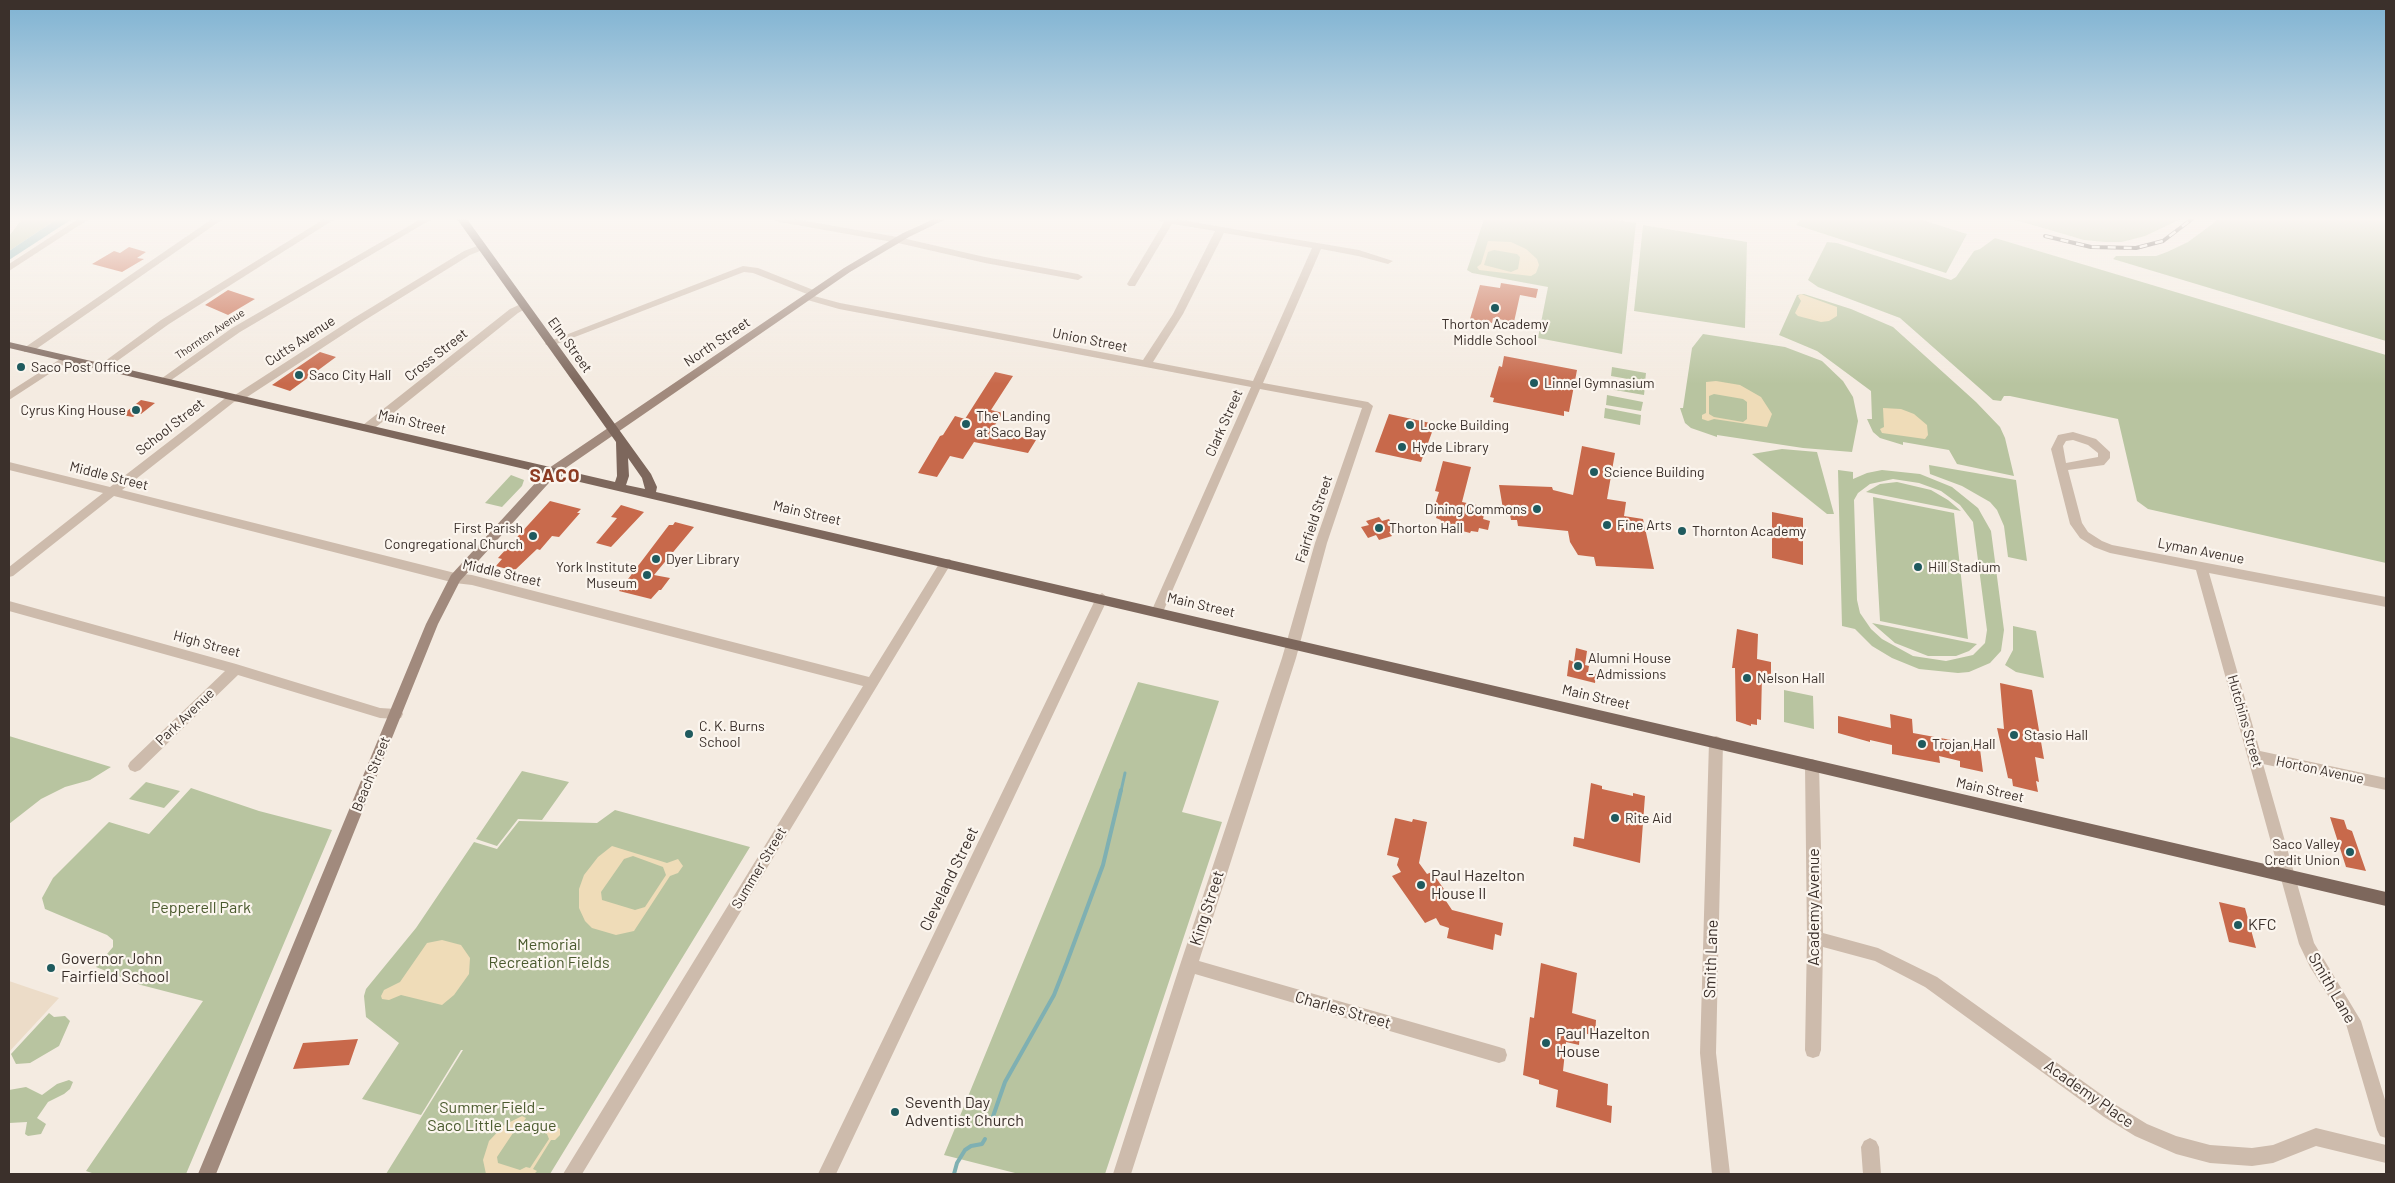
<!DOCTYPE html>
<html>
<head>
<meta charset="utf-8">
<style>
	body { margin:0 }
	#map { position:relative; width:2395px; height:1183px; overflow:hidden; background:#f4ebe1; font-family:Barlow,sans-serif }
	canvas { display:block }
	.frame { position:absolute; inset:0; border:10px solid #3b302b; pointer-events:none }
</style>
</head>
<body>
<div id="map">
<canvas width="2395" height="1183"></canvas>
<div class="frame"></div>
</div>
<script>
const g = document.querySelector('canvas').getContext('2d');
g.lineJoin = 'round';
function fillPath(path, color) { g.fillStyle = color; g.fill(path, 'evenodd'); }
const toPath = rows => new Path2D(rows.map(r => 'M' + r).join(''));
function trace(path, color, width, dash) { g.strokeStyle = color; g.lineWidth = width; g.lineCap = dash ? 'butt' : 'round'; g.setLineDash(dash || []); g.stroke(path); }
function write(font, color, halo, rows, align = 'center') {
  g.font = font + ' Barlow,sans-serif'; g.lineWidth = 4.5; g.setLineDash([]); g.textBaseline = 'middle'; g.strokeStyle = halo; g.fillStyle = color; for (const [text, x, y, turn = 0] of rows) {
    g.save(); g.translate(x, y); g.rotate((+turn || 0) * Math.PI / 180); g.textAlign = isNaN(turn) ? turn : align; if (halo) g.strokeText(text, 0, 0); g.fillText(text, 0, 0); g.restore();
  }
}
fillPath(toPath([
	[22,219,57,219,9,251,9,236],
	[1484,219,1610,219,1636,223,1622,354,1538,338,1548,287,1472,273,1467,270],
	[1801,219,1919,219,1967,234,1946,273,1796,225],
	[2012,219,2181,219,2145,236,2122,242,2105,242,2084,240],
	[2219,219,2386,219,2386,341,2113,259,2116,256,2156,256,2167,252,2188,242],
	[1643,225,1747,242,1745,328,1634,311],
	[1995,238,2386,355,2386,563,2148,509,2137,501,2118,419,2010,396,2004,396,2001,401,1993,400,1900,318,1818,287,1808,280,1827,242,1837,243,1951,280,1956,277,1974,251,1980,249],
	[1804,294,1851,309,1893,327,1976,402,2000,427,2005,438,2014,476,1957,464,1949,450,1903,442,1903,445,1880,438,1873,432,1867,419,1872,419,1871,391,1817,351,1779,335,1797,295],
	[1703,334,1785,347,1822,361,1843,381,1853,397,1858,421,1852,452,1803,448,1717,435,1717,437,1691,428,1685,423,1680,408,1683,408,1692,348],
	[1612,367,1646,373,1645,382,1611,376],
	[1610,380,1645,386,1644,395,1609,389],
	[1607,395,1643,402,1641,411,1606,405],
	[1605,408,1641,415,1640,425,1604,418],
	[1782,449,1817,452,1834,514,1827,514,1752,454],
	[1929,465,2016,480,2027,561,2008,557,2004,526,1997,510,1990,502,1962,486,1930,474],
	[1838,470,1853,472,1853,479,1867,473,1882,470,1920,474,1952,487,1978,508,1991,531,2004,630,2001,651,1990,663,1969,672,1958,673,1919,669,1892,658,1872,646,1855,629,1842,626],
	[1893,479,1919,483,1941,491,1960,505,1973,522,1987,630,1985,643,1973,655,1946,661,1913,656,1882,639,1871,629,1860,613,1857,600,1854,500,1858,493,1870,484],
	[511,475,524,480,522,486,502,507,485,503],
	[1897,482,1931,490,1948,500,1961,511,1866,492,1880,484],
	[1873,497,1954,513,1968,639,1880,621],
	[1872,623,1977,644,1969,651,1956,656,1928,656,1895,643],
	[2013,626,2036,631,2044,678,2016,672,2005,665,2013,650],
	[1138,682,1219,701,1182,812,1222,822,1105,1174,1019,1174,944,1155],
	[1784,690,1813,696,1814,729,1784,722],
	[9,736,111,767,90,780,65,787,41,799,9,824],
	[522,771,569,782,542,820,518,819,497,846,476,839],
	[146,782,180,791,164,808,129,799],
	[191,788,259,811,332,830,186,1174,95,1174,86,1171,203,1001,141,985,96,967,113,947,113,940,107,935,45,909,42,898,53,878,109,822,149,834],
	[615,810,750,847,550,1174,386,1174,463,1050,461,1050,421,1115,362,1099,399,1043,366,1017,364,996,366,989,416,928,474,842,497,849,519,821,597,823],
	[49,1013,54,1017,65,1016,70,1021,59,1046,30,1063,16,1064,11,1054],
	[69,1080,73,1082,70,1089,64,1094,48,1102,37,1118,46,1124,41,1134,28,1136,25,1134,27,1122,9,1123,9,1090,26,1087,42,1095,57,1084]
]), '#b8c4a0');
fillPath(toPath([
	[1488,241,1511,242,1526,249,1537,259,1539,265,1536,273,1531,276,1479,270,1477,267,1481,264],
	[1494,250,1517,254,1520,257,1518,269,1511,272,1484,265,1488,252],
	[1801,294,1837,307,1837,316,1829,321,1821,322,1798,316,1795,313,1801,301,1798,296],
	[1716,381,1740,385,1761,397,1772,414,1767,427,1714,419,1708,421,1702,419,1702,415,1706,413,1706,382],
	[1714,394,1743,399,1747,402,1747,419,1743,422,1714,417,1709,414,1709,396],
	[1883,408,1901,409,1914,414,1927,425,1928,435,1925,439,1882,433,1880,429,1884,427],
	[612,846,667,863,678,859,683,866,678,873,670,876,634,931,616,935,592,928,585,921,579,908,579,889,584,875,598,857],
	[633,856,663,867,666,875,645,907,635,910,602,900,601,892,624,859],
	[442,940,461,945,470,958,469,974,454,995,442,1005,401,995,389,1000,382,999,381,996,384,990,400,982,427,943],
	[522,1116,526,1118,524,1121,549,1131,557,1127,560,1129,560,1135,555,1140,551,1140,533,1169,537,1171,534,1174,486,1174,483,1160,489,1141,504,1125],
	[523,1124,547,1134,549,1139,530,1168,526,1167,520,1170,498,1163,497,1157,515,1130]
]), '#efdcb8');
fillPath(toPath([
	[9,981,59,998,9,1052]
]), '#ecdcc8');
fillPath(toPath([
	[57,219,72,219,9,260,9,251]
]), '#7fb0b2');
trace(toPath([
	[1121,791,1125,773]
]), '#7fb0b2', 3);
trace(toPath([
	[990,1125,1005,1082,1054,995,1067,962,1103,865,1121,790],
	[954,1174,957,1163,965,1150,971,1146,982,1144,985,1139]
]), '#7fb0b2', 4);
fillPath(toPath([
	[129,247,146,252,137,258,144,259,122,272,92,264,114,251,120,253],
	[1501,283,1538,289,1536,298,1520,295,1514,322,1493,318,1492,323,1470,319,1480,285,1500,288],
	[228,290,255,299,228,315,205,305],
	[320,352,336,357,290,391,272,385],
	[1504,356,1577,370,1569,412,1564,411,1564,416,1493,402,1494,398,1490,397,1499,366,1502,367],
	[995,372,1013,376,991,410,1003,413,991,431,1036,440,1028,453,974,442,963,459,950,456,937,477,918,473,940,436,943,435,955,416,965,419],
	[141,400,155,403,141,414,138,413,133,417,122,415],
	[1389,414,1435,424,1421,462,1375,452],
	[1582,446,1615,453,1607,499,1626,502,1624,516,1643,519,1654,569,1596,566,1594,557,1578,555,1570,542,1568,531,1518,526,1517,520,1511,520,1510,515,1504,515,1499,485,1552,487,1553,490,1573,495],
	[1443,461,1471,467,1462,502,1486,507,1483,519,1490,521,1488,530,1479,528,1478,532,1471,531,1470,533,1451,528,1451,527,1440,524,1441,520,1436,518,1438,512,1434,508,1439,492,1435,491],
	[550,501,581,509,577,513,580,513,559,537,552,536,540,550,537,549,514,571,496,566,502,559,498,558],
	[621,505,644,512,611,547,596,543,617,518,611,517],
	[1772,512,1803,518,1803,565,1772,558],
	[1379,517,1382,521,1389,519,1396,530,1389,532,1392,536,1379,540,1376,535,1368,538,1361,527,1369,525,1366,521],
	[675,522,694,527,654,575,670,578,661,590,659,590,651,599,619,591,669,525,673,525],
	[1737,629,1758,634,1757,659,1771,662,1771,676,1762,674,1761,720,1757,719,1757,725,1751,724,1751,726,1736,721,1735,668,1732,668],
	[1576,648,1587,651,1585,665,1589,666,1588,672,1596,674,1595,683,1567,676,1569,660,1574,662],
	[2000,683,2032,690,2044,759,2035,757,2039,782,2036,781,2038,792,2013,786,2012,779,2008,778,1997,728,2004,729],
	[1890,714,1912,719,1913,733,1951,740,1980,749,1983,772,1960,767,1960,761,1939,756,1940,763,1892,754,1892,745,1870,740,1870,742,1838,733,1838,716,1891,728],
	[1591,783,1602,786,1602,789,1633,796,1633,793,1645,796,1640,863,1573,846,1574,837,1584,839],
	[2330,817,2344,820,2347,829,2352,831,2366,871,2346,867],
	[1395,818,1412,822,1413,819,1427,822,1419,863,1427,874,1432,872,1448,895,1444,898,1452,910,1503,923,1501,936,1495,934,1493,950,1447,938,1449,928,1440,925,1436,918,1425,923,1392,876,1401,872,1397,865,1399,858,1387,855],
	[2219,902,2245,908,2256,948,2229,942],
	[1541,963,1577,973,1572,1013,1596,1020,1595,1036,1580,1032,1579,1045,1566,1042,1563,1071,1608,1084,1607,1105,1612,1106,1611,1123,1556,1107,1558,1090,1539,1084,1539,1080,1523,1075,1530,1017,1534,1018],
	[358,1039,349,1065,293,1069,303,1043]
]), '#c8694b');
fillPath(toPath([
	[78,219,89,219,9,271,9,264,78,219],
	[212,219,223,219,32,352,24,352,24,348,212,219],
	[324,219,335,219,169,324,106,369,98,369,97,367,161,320,324,219],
	[421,219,432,219,240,332,167,383,163,384,158,381,232,328,421,219],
	[774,219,794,219,898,237,985,257,1078,274,1083,277,1078,280,985,263,898,243,779,222,774,219],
	[1155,219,1175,219,1359,250,1393,261,1388,264,1358,256,1321,249,1263,383,1368,402,1373,406,1327,543,1296,658,1199,961,1499,1047,1505,1049,1507,1055,1505,1061,1499,1063,1195,974,1131,1174,1113,1174,1180,965,1282,658,1315,543,1362,408,1260,389,1163,612,1161,615,1157,617,1153,615,1151,612,1251,387,839,309,804,299,803,297,807,294,753,273,744,272,554,345,546,345,545,343,743,266,758,268,816,291,817,293,814,296,840,303,1143,360,1173,314,1215,231,1172,224,1135,286,1129,286,1127,284,1164,222,1155,219],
	[1224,233,1312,248,1253,381,1153,362,1183,314,1224,233],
	[482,244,487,247,485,249,470,255,362,322,241,401,234,402,122,490,455,573,472,575,869,677,942,559,950,559,952,562,582,1174,563,1174,863,686,472,585,455,583,114,496,13,576,9,577,9,567,103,493,9,470,9,462,110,487,228,396,235,395,354,318,464,251,482,244],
	[523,303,527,304,527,308,518,313,371,431,363,431,361,428,363,425,510,309,523,303],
	[65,356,69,357,69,361,9,400,9,392,65,356],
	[2073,432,2096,439,2110,452,2110,458,2104,465,2068,470,2082,523,2088,532,2102,541,2112,545,2386,597,2386,607,2209,573,2260,751,2386,778,2386,790,2263,764,2314,943,2361,1021,2386,1103,2386,1138,2380,1136,2377,1130,2346,1024,2310,967,2299,944,2196,570,2110,553,2094,547,2080,538,2070,524,2051,449,2058,435,2073,432],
	[2073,440,2088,445,2098,453,2098,457,2066,463,2063,446,2066,441,2073,440],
	[1102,593,1108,598,836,1174,818,1174,1096,598,1102,593],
	[9,601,236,664,380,708,396,709,401,710,403,714,401,718,396,719,380,718,238,675,140,770,135,772,130,770,128,766,130,762,225,671,9,611,9,601],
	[1716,736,1721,738,1723,742,1716,1053,1730,1174,1712,1174,1700,1053,1709,742,1711,738,1716,736],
	[1812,759,1817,761,1819,765,1823,933,1878,948,1937,977,2116,1105,2147,1124,2176,1136,2210,1145,2252,1148,2273,1145,2316,1128,2386,1145,2386,1163,2316,1146,2273,1163,2252,1166,2210,1163,2176,1154,2135,1136,2104,1117,1925,987,1875,961,1823,947,1821,1050,1819,1056,1813,1058,1807,1056,1805,1050,1807,938,1805,765,1807,761,1812,759],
	[1870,1138,1876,1141,1879,1147,1881,1174,1863,1174,1861,1147,1864,1141,1870,1138]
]), '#cdbbac');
fillPath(toPath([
	[934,219,946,219,909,237,850,272,557,474,460,581,438,624,216,1174,198,1174,426,624,451,575,549,468,844,268,903,233,934,219]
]), '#a18a7d');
fillPath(toPath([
	[457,219,467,219,651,474,657,487,656,492,2386,892,2386,906,9,348,9,342,615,482,617,476,616,442,457,219],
	[628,458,642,478,645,489,626,485,629,476,628,458]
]), '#7d675c');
const rail = toPath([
	[2045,236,2091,247,2136,248,2163,241,2192,219]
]);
trace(rail, '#3b302b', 4);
trace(rail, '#fbf5ee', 2.5, [8]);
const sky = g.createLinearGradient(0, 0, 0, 384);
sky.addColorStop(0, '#7eb2d2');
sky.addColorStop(0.57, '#faf6f2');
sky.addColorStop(1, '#faf6f200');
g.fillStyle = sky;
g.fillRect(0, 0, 2395, 384);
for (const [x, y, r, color] of [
	[1495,308,5,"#1f5a5e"],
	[21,367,5,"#1f5a5e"],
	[299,375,5,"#1f5a5e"],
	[1534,383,5,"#1f5a5e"],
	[136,410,5,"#1f5a5e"],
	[966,424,5,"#1f5a5e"],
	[1410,425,5,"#1f5a5e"],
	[1402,447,5,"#1f5a5e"],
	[1594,472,5,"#1f5a5e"],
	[1537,509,5,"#1f5a5e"],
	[1607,525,5,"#1f5a5e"],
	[1379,528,5,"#1f5a5e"],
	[1682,531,5,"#1f5a5e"],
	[533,536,5,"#1f5a5e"],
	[656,559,5,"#1f5a5e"],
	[1918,567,5,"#1f5a5e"],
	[647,575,5,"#1f5a5e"],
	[1578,666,5,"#1f5a5e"],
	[1747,678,5,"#1f5a5e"],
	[689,734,5,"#1f5a5e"],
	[2014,735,5,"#1f5a5e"],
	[1922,744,5,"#1f5a5e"],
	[1615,818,5,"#1f5a5e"],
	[2350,852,5,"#1f5a5e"],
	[1421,885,5,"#1f5a5e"],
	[2238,925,5,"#1f5a5e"],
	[51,968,5,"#1f5a5e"],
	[1546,1043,5,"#1f5a5e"],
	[895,1112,5,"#1f5a5e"]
]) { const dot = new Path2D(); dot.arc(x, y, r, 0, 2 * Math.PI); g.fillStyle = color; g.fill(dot); trace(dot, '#fbf5ee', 2); }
write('11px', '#3b302b', '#fbf5ee', [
	["Thornton Avenue",210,334,-34]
]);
write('14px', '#3b302b', '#fbf5ee', [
	["Thorton Academy",1495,324,"center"],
	["Middle School",1495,340,"center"],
	["Saco Post Office",31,367],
	["Saco City Hall",309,375],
	["Linnel Gymnasium",1544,383],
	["Cyrus King House",126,410,"right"],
	["The Landing",976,416],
	["at Saco Bay",976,432],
	["Locke Building",1420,425],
	["Hyde Library",1412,447],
	["Science Building",1604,472],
	["Dining Commons",1527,509,"right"],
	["Fine Arts",1617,525],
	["First Parish",523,528,"right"],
	["Congregational Church",523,544,"right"],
	["Thorton Hall",1389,528],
	["Thornton Academy",1692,531],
	["Dyer Library",666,559],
	["York Institute",637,567,"right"],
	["Museum",637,583,"right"],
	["Hill Stadium",1928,567],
	["Alumni House",1588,658],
	["- Admissions",1588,674],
	["Nelson Hall",1757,678],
	["C. K. Burns",699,726],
	["School",699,742],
	["Stasio Hall",2024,735],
	["Trojan Hall",1932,744],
	["Rite Aid",1625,818],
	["Saco Valley",2340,844,"right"],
	["Credit Union",2340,860,"right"]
], 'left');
write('14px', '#3b302b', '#fbf5ee', [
	["Union Street",1090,340,11],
	["Cutts Avenue",300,341,-33],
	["North Street",717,342,-34],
	["Elm Street",570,345,54],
	["Cross Street",436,355,-38],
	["Main Street",412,422,13],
	["Clark Street",1224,423,-66],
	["School Street",170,427,-38],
	["Middle Street",109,476,14],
	["Main Street",807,513,13],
	["Fairfield Street",1314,519,-72],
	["Lyman Avenue",2201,551,11],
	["Middle Street",502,573,13],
	["Main Street",1201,605,13],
	["High Street",207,644,15],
	["Main Street",1596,697,13],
	["Park Avenue",185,717,-44],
	["Hutchins Street",2245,721,74],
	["Horton Avenue",2320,770,12],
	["Beach Street",371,774,-68],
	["Main Street",1990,790,13],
	["Summer Street",759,868,-59]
]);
write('16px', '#3b302b', '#fbf5ee', [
	["Paul Hazelton",1431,876],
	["House II",1431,894],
	["KFC",2248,925],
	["Governor John",61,959],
	["Fairfield School",61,977],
	["Paul Hazelton",1556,1034],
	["House",1556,1052],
	["Seventh Day",905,1103],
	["Adventist Church",905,1121]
], 'left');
write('16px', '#3b302b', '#fbf5ee', [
	["Cleveland Street",949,879,-64],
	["Academy Avenue",1814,907,-90],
	["King Street",1207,908,-72],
	["Smith Lane",1711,959,-88],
	["Smith Lane",2332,988,60],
	["Charles Street",1343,1010,16],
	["Academy Place",2089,1094,35]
]);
write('16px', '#4a5a2e', '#fbf5ee', [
	["Pepperell Park",201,908],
	["Memorial",549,945],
	["Recreation Fields",549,963],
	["Summer Field -",492,1108],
	["Saco Little League",492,1126]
]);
g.letterSpacing = '1px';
write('bold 19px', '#8c3b22', '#fbf5ee', [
	["SACO",555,476]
]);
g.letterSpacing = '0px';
</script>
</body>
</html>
